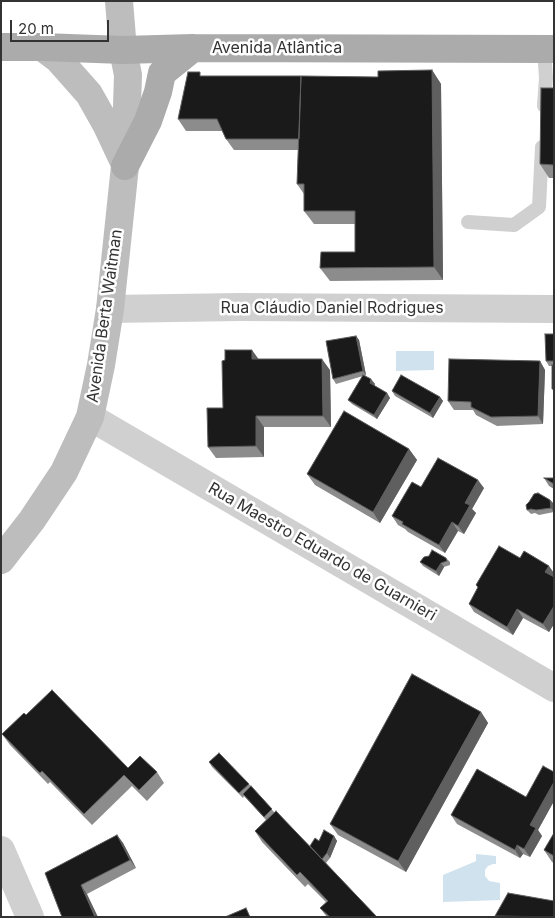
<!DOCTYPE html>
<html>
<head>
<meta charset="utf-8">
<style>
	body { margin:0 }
	#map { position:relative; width:555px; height:918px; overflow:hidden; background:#fff; font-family:Inter,sans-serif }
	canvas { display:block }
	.frame { position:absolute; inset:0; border:2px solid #333; pointer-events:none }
	.scale { position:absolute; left:10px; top:20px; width:99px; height:22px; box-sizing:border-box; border:2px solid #333; border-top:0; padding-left:6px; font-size:15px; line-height:18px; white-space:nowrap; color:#333; -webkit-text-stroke:4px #fff; paint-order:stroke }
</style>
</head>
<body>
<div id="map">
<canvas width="555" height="918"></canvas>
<div class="frame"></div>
<div class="scale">20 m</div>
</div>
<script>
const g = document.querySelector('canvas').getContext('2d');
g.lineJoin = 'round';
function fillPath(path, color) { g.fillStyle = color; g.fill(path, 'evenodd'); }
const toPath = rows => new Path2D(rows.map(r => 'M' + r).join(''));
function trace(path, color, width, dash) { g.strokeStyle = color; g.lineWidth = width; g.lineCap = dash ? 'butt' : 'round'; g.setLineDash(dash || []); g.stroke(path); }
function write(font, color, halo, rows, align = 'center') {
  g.font = font + ' Inter,sans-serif'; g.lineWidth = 5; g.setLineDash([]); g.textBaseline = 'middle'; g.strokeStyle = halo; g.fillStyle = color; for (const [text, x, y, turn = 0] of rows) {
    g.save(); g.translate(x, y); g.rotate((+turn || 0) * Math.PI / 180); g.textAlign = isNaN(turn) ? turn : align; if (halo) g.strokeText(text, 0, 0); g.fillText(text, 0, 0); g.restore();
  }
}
fillPath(toPath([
	[396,351,434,351,434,370,396,371],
	[476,854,496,856,496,864,493,864,488,866,485,870,485,876,489,881,500,883,500,900,443,902,443,875,474,862,476,861]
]), '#cfe2ee');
trace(toPath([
	[544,49,546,78,544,106],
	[468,222,514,225,539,207,542,147]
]), '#d0d0d0', 14);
trace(toPath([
	[110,309,240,307,554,309],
	[90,417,554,688],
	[1,850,30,917]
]), '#d0d0d0', 28);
trace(toPath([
	[42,47,58,59,89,94,107,126,123,160],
	[1,560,32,520,64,472,90,417,101,365,110,309,125,166,128,75,123,50,119,1]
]), '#bdbdbd', 28);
trace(toPath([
	[1,47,42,47,123,50,193,48,554,49],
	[125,166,148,121,158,92,162,73,193,48]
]), '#ababab', 28);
fillPath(toPath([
	[432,70,441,84,443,280,330,281,320,268,355,252,355,224,314,224,304,211,304,194,297,184,298,150,234,150,226,139,222,131,186,131,178,119,203,76,378,77],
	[554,88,554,178,549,178,540,164],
	[554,334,554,391,552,389,552,366,549,366,546,361],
	[356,336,359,340,366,375,365,375,375,384,374,386,387,393,390,398,377,419,352,404,348,400,363,376,336,384,333,379],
	[258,359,330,370,331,427,264,427,264,457,216,458,208,447,223,408],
	[540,361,545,370,543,424,497,426,476,415,473,410,454,410,448,401],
	[392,391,440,397,443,401,433,418,395,396],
	[409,449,417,460,380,523,315,485,307,474],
	[544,478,554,478,554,489,549,486],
	[421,487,484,488,472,509,476,513,464,534,458,531,445,553,408,532,405,529,398,525,392,516],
	[550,500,554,504,554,512,539,515,535,513,531,514,527,510],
	[446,558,450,562,450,565,444,567,439,576,423,566,420,562],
	[520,558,554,573,553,577,554,577,554,624,549,632,523,618,513,635,474,612,469,604,478,588,476,585],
	[481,712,488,723,406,872,338,835,330,824],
	[26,715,128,768,157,772,164,783,147,801,132,786,92,825,50,782,48,784,10,745,2,734],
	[209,762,249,784,274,812,310,846,319,841,334,836,337,841,330,858,326,863,377,917,327,917,320,908,326,902,308,884,305,887,262,842,255,831,266,820,244,796,243,798,212,767],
	[554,772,554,801,538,830,542,836,530,857,523,854,520,858,457,824,451,815,526,797],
	[554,833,554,863,552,862,544,850],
	[117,835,123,843,136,868,87,894,45,873]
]), '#8c8c8c');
fillPath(toPath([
	[432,70,441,84,443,280,434,267],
	[356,336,359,340,366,375,363,371],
	[252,350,260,361,252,359],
	[322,359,330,370,331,427,323,416],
	[540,361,545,370,543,424,538,416],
	[371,379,375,384,373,388,370,383],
	[387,393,390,398,377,419,374,415],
	[440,397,443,401,433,418,430,413],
	[256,416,264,427,264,457,256,446],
	[409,449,417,460,380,523,373,512],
	[478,480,484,488,472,509,476,513,464,534,458,526,465,503],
	[550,500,554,504,554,512,551,508],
	[452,522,458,531,445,553,439,545],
	[441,563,444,567,439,576,436,571],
	[549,566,554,573,554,575,551,580,545,572],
	[554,606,554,624,549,632,543,624],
	[517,609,523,618,513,635,507,627],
	[481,712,488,723,406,872,398,861],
	[554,782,554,801,538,830,542,836,530,857,524,849,530,825],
	[117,835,123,843,136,868,130,860],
	[334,836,337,841,330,858,327,853],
	[517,845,523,854,520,858,515,850],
	[81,885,87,894,98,917,95,917]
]), '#5f5f5f');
const building = toPath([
	[432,70,434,267,320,268,321,252,355,252,355,211,304,211,304,184,297,184,301,76,378,77,378,71,432,70],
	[188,72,200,72,200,76,301,76,299,139,226,139,217,119,178,119,188,72],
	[541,88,554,88,554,165,540,164,541,88],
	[545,334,554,334,554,361,546,361,545,334],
	[356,336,363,371,333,379,326,341,356,336],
	[225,350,252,350,252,359,322,359,323,416,256,416,256,446,208,447,207,408,223,408,222,361,225,360,225,350],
	[449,359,540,361,538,416,491,417,471,407,471,402,448,401,449,359],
	[552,365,554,365,554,389,552,389,552,365],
	[363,375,371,379,370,383,387,393,374,415,348,400,363,375],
	[401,375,440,397,430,413,392,391,401,375],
	[344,411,409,449,373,512,307,474,344,411],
	[438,458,478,480,465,503,470,505,458,526,452,522,439,545,402,524,403,522,392,516,412,482,421,487,438,458],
	[544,478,554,478,554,484,544,478],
	[538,493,550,500,551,508,536,510,531,509,527,510,526,505,529,502,534,494,538,493],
	[499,546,520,558,524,551,549,566,545,572,554,577,554,606,543,624,517,609,507,627,469,604,478,587,476,585,499,546],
	[432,550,446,558,447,561,441,563,436,571,420,562,424,557,429,556,432,550],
	[412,674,481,712,398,861,330,824,412,674],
	[52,690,128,768,140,756,157,772,139,790,124,775,84,814,42,771,40,773,2,734,24,713,26,715,52,690],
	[219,753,249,784,239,793,209,762,219,753],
	[543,766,554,772,554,782,530,825,536,828,524,849,517,845,515,850,451,815,477,769,526,797,543,766],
	[251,786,272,809,264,817,243,794,251,786],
	[276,811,377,917,330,917,320,908,328,901,300,872,297,875,255,831,276,811],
	[324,830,334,836,327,853,322,859,310,846,315,838,319,841,324,830],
	[554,833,554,856,544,850,554,833],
	[117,835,130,860,81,885,95,917,62,917,45,873,117,835],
	[508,893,554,901,554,917,495,916,508,893],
	[246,908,250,917,225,917,246,908]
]);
fillPath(building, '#1a1a1a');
trace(building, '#5f5f5f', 1);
write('16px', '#333', '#fff', [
	["Avenida Atlântica",277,48],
	["Rua Cláudio Daniel Rodrigues",332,308],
	["Avenida Berta Waitman",105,316,-82],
	["Rua Maestro Eduardo de Guarnieri",322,552,30]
]);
</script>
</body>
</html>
